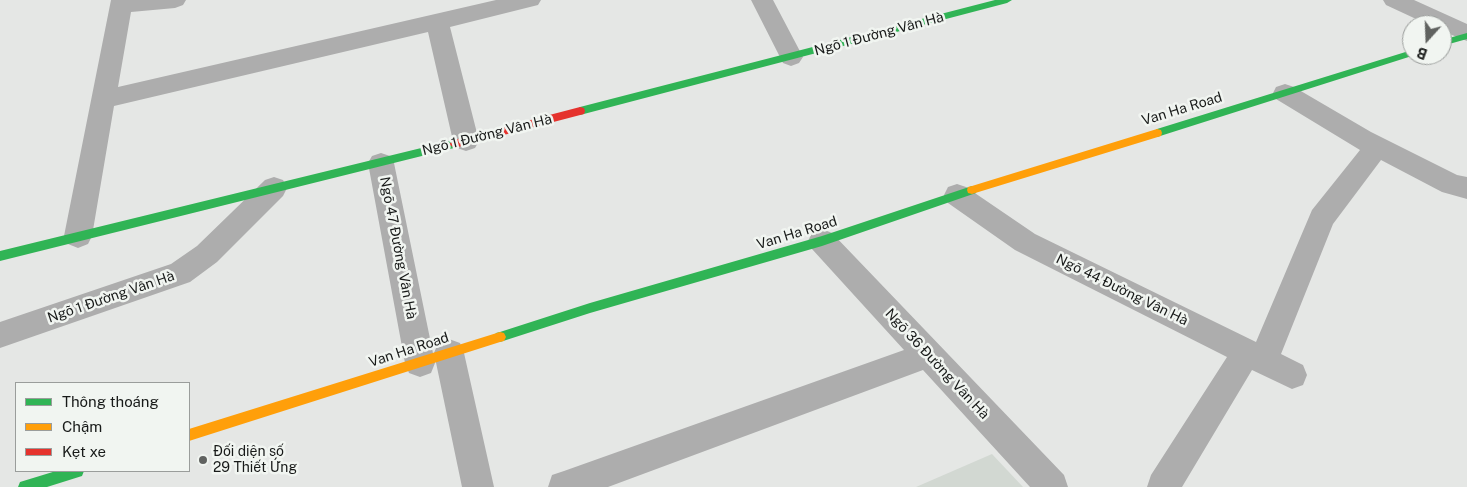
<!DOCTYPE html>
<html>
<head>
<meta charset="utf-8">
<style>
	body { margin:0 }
	#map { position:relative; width:1467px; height:487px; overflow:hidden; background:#e5e7e5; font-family:"Public Sans",sans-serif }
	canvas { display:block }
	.legend { position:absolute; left:15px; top:382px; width:175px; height:90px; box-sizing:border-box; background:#f1f5f1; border:1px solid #9a9d9b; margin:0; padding:6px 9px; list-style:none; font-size:15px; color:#181a19 }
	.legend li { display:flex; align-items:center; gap:10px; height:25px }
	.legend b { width:25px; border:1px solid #9a9d9b }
	.north { position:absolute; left:1402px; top:15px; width:50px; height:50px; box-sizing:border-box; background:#f1f5f1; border:1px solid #9a9d9b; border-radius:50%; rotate:200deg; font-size:14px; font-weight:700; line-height:20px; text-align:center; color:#181a19 }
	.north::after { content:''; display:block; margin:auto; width:18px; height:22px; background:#606260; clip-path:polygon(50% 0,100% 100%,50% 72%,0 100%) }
</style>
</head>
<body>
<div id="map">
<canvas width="1467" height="487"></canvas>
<ul class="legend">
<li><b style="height:6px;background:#30b455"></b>Thông thoáng</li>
<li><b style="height:6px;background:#ff9f0a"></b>Chậm</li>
<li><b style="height:6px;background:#e5322d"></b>Kẹt xe</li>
</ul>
<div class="north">B</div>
</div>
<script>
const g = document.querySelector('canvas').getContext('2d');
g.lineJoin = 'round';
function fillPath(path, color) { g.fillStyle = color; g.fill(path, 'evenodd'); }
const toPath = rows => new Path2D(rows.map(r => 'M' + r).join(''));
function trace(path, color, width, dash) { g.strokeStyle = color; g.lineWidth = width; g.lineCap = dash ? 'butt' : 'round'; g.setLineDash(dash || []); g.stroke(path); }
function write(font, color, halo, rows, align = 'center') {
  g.font = font + ' "Public Sans",sans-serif'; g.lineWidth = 5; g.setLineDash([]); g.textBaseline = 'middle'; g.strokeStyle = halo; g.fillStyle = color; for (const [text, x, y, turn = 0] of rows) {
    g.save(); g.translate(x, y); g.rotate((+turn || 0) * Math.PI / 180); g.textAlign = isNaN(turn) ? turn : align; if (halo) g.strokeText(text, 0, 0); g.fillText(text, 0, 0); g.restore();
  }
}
fillPath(toPath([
	[992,454,1023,487,916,487]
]), '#d2d8d2');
fillPath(toPath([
	[111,0,186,0,183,5,175,8,131,12,118,87,496,0,541,0,538,5,450,27,479,141,475,148,466,151,457,148,453,141,428,32,114,106,92,236,88,244,78,248,68,244,64,236,111,0],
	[751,0,773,0,803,57,799,63,791,66,783,63,751,0],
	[1383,0,1414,0,1467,24,1467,41,1442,31,1442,25,1429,25,1386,5,1383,0],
	[1285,84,1294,87,1371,132,1457,175,1467,177,1467,199,1442,192,1381,160,1333,224,1281,354,1303,365,1307,375,1303,385,1292,389,1252,370,1182,487,1147,487,1151,475,1227,357,1015,250,948,203,944,195,948,187,957,184,966,187,1035,234,1256,342,1312,210,1360,150,1276,99,1273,93,1276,87,1285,84],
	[381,153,390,156,394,163,435,363,431,373,420,377,409,373,405,363,368,163,372,156,381,153],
	[274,177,283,180,287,188,283,196,217,262,190,282,0,348,0,322,171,264,197,246,265,180,274,177],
	[822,229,832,233,1064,475,1068,487,1030,487,923,370,608,487,548,487,552,475,564,471,904,350,812,249,808,241,812,233,822,229],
	[449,339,460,343,464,353,494,487,462,487,434,353,438,343,449,339]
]), '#adadad');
fillPath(toPath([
	[995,0,1012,0,1007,3,580,115,575,111,580,107,995,0],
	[1467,33,1467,39,1442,46,1442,40,1467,33],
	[1412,50,1412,55,1415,55,1157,137,1152,133,1157,129,1412,50],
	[454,140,459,144,454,148,0,261,0,251,454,140],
	[972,186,976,187,977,190,976,193,822,246,590,313,500,342,496,341,494,337,496,333,500,332,590,303,822,236,972,186],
	[56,471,84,471,82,476,47,487,18,487,20,482,56,471]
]), '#30b455');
fillPath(toPath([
	[1157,129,1161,130,1162,133,1161,136,972,194,968,193,967,190,968,187,972,186,1157,129],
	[500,332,504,333,506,337,504,341,500,342,189,441,189,429,500,332]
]), '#ff9f0a');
fillPath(toPath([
	[580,107,584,108,585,111,584,114,454,148,449,144,454,140,580,107]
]), '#e5322d');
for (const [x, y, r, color] of [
	[203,460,5,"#606260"]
]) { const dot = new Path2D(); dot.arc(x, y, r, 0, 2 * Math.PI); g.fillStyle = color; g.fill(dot); trace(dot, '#f1f5f1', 2); }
write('14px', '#181a19', '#f1f5f1', [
	["Ngõ 1 Đường Vân Hà",879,34,-15],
	["Van Ha Road",1182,109,-17],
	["Ngõ 1 Đường Vân Hà",487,135,-14],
	["Van Ha Road",797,233,-17],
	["Ngõ 47 Đường Vân Hà",398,248,79],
	["Ngõ 44 Đường Vân Hà",1122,290,26],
	["Ngõ 1 Đường Vân Hà",111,297,-19],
	["Van Ha Road",409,350,-18],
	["Ngõ 36 Đường Vân Hà",937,364,47]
]);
write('14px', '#181a19', '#f1f5f1', [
	["Đối diện số",213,452],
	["29 Thiết Ứng",213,468]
], 'left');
</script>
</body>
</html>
